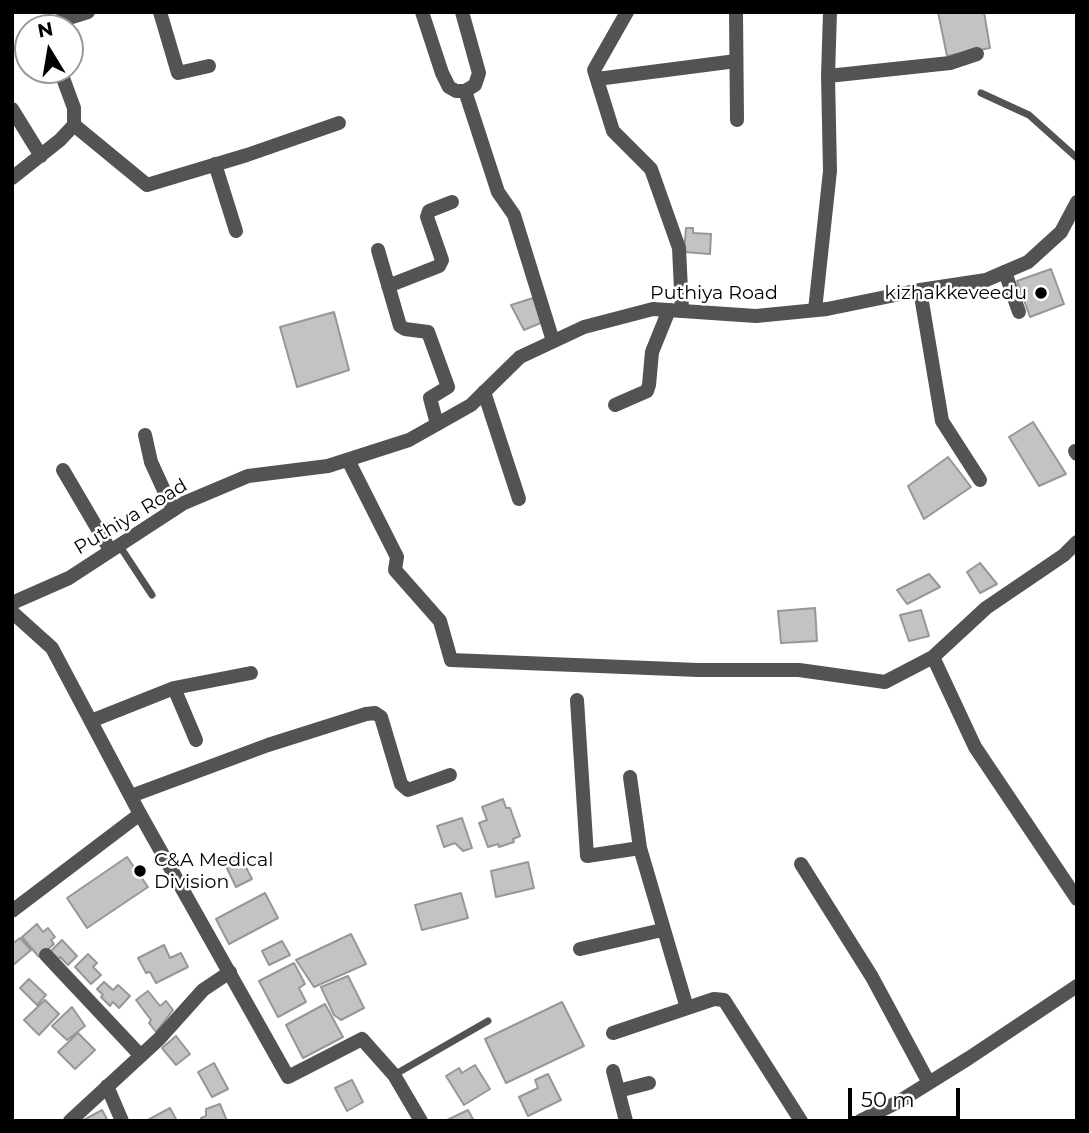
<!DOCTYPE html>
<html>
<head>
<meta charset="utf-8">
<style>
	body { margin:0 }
	#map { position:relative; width:1089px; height:1133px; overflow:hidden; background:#fff; font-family:Montserrat,sans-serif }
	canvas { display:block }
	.frame { position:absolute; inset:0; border:14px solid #000; pointer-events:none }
	.north { position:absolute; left:14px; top:14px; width:70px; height:70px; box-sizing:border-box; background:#fff; border:2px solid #999; border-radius:50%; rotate:349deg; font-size:19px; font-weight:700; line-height:28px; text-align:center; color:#000 }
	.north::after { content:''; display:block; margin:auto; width:24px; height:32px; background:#000; clip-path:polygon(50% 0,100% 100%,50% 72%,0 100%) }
	.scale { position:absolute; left:848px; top:1088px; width:112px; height:32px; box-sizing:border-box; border:4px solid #000; border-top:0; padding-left:9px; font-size:21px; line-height:24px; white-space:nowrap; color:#000; -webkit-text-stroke:5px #fff; paint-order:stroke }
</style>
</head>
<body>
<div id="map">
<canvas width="1089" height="1133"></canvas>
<div class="frame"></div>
<div class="north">N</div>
<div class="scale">50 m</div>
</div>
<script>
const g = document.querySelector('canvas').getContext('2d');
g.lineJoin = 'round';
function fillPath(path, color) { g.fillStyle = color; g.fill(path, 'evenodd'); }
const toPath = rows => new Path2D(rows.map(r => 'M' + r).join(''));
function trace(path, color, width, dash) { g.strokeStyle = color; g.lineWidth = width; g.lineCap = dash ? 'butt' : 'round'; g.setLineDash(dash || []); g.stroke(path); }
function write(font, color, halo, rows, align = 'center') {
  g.font = font + ' Montserrat,sans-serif'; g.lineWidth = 5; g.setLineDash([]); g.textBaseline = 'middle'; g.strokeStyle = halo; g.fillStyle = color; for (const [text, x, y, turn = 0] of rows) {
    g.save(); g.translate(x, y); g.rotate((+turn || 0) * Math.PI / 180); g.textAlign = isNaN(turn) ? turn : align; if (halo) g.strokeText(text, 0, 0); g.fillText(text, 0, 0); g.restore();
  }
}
const building = toPath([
	[938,12,984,12,990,48,947,56,938,12],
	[686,228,693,228,693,233,711,234,710,254,684,252,686,228],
	[1051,269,1064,304,1030,317,1017,281,1051,269],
	[533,298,543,322,524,330,511,305,533,298],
	[334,312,349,370,297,387,280,327,334,312],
	[1033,422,1066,474,1039,486,1009,437,1033,422],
	[948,457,971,487,924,519,908,486,948,457],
	[980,563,997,584,980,593,967,572,980,563],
	[929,574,940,587,907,604,897,590,929,574],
	[815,608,817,641,781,643,778,611,815,608],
	[921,610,929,636,909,641,900,615,921,610],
	[503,799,506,808,510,808,520,836,513,839,514,842,499,847,498,844,488,847,479,823,487,820,482,807,503,799],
	[462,818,472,848,463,851,455,843,444,847,437,826,462,818],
	[238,852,252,879,236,887,223,860,238,852],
	[127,857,148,887,87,928,67,898,127,857],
	[528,862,534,888,496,897,491,871,528,862],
	[265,893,278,918,229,944,216,919,265,893],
	[461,893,468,918,422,930,415,905,461,893],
	[37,924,43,932,48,928,55,937,51,940,54,944,39,957,22,937,37,924],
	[351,934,366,964,314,987,296,960,351,934],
	[20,938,31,950,12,966,12,944,20,938],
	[62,940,77,956,68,965,60,957,57,960,49,953,62,940],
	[282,941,290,955,269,965,262,951,282,941],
	[164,945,170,958,181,953,188,967,156,983,150,972,146,973,138,958,164,945],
	[88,954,97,963,93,967,101,975,91,984,75,967,88,954],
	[294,963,305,984,299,988,306,1002,278,1017,259,981,294,963],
	[348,976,364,1008,341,1020,334,1015,321,987,348,976],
	[29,979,46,995,37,1005,20,988,29,979],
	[104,982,113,990,118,985,130,996,119,1008,113,1002,110,1006,101,997,103,995,97,989,104,982],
	[148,991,160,1006,166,1001,173,1010,156,1032,149,1023,151,1020,136,1000,148,991],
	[45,1000,59,1014,39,1035,24,1020,45,1000],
	[562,1002,584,1046,506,1083,485,1039,562,1002],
	[325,1004,343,1037,303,1058,286,1025,325,1004],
	[72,1007,85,1026,67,1040,52,1026,72,1007],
	[78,1033,95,1050,75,1069,58,1052,78,1033],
	[176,1036,190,1054,176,1065,162,1048,176,1036],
	[214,1063,228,1089,212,1097,198,1072,214,1063],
	[475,1065,490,1089,464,1105,446,1076,459,1068,462,1073,475,1065],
	[548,1074,561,1100,528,1116,519,1097,538,1088,535,1080,548,1074],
	[352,1080,363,1102,347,1111,335,1088,352,1080],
	[220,1104,227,1121,202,1121,201,1118,206,1116,206,1109,220,1104],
	[170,1108,177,1121,146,1121,170,1108],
	[102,1110,108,1121,82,1121,102,1110],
	[468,1110,474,1121,445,1121,468,1110]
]);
fillPath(building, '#c3c3c3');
trace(building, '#979797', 2);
trace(toPath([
	[981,93,1029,115,1077,158],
	[119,545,152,595],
	[394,1075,488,1021]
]), '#535353', 7);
trace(toPath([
	[160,12,178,73,209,66],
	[422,12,442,73,449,87,456,91,465,91],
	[462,12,479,73,475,85,465,91,498,192,514,215,553,341],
	[627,12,594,70,613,131,651,169,679,248,682,311],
	[736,12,737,120],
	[40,27,88,12],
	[828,76,950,63,977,54],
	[597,79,736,61],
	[12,109,41,156],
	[74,125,147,185,247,155,339,123],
	[215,164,236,231],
	[12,178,60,140,74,125,74,108,60,70],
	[378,250,400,326,405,329,428,332,448,387,430,398,437,424],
	[1005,272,1019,312],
	[388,286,439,266,442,260,427,217,429,211,452,202],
	[920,290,942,421,980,480],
	[815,310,830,171,828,76,830,12],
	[484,392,519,499],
	[615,405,647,391,649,385,652,352,669,310],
	[145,435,151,462,173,510],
	[1075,451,1077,454],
	[348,460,397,557,395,570,440,621,451,660,698,670,799,670,885,682,933,657],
	[63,470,110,550],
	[1077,542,1064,555,986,608,933,657,975,747,1077,899],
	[174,688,196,740],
	[577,700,587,856,640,848],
	[91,721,174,688,251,673],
	[630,777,640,848,687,1008],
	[131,796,268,745,366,714,375,713,381,717,401,784,408,790,450,775],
	[801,864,872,977,929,1083],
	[12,911,140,814],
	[580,949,662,930],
	[46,955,141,1056],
	[613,1033,714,999,724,1000,801,1121],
	[613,1071,626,1121],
	[107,1086,122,1121],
	[618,1091,649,1083],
	[70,1121,159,1039,203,990,230,972],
	[860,1121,900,1101,969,1058,1077,986]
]), '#535353', 14);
trace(toPath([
	[12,603,69,578,184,503,248,476,328,466,409,440,471,405,520,357,584,327,653,309,756,316,827,309,920,290,986,280,1028,262,1061,232,1077,202],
	[12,612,52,648,140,814,288,1077,362,1039,394,1075,421,1121]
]), '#535353', 14);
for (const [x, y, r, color] of [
	[1041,293,7,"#000"],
	[140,871,7,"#000"]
]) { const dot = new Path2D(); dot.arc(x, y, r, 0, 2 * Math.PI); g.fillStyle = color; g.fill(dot); trace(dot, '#fff', 2.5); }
write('19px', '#000', '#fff', [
	["Puthiya Road",714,293],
	["Puthiya Road",131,517,-31]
]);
write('19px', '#000', '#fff', [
	["kizhakkeveedu",1027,293],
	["C&A Medical",154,860,"left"],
	["Division",154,882,"left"]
], 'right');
</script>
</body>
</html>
